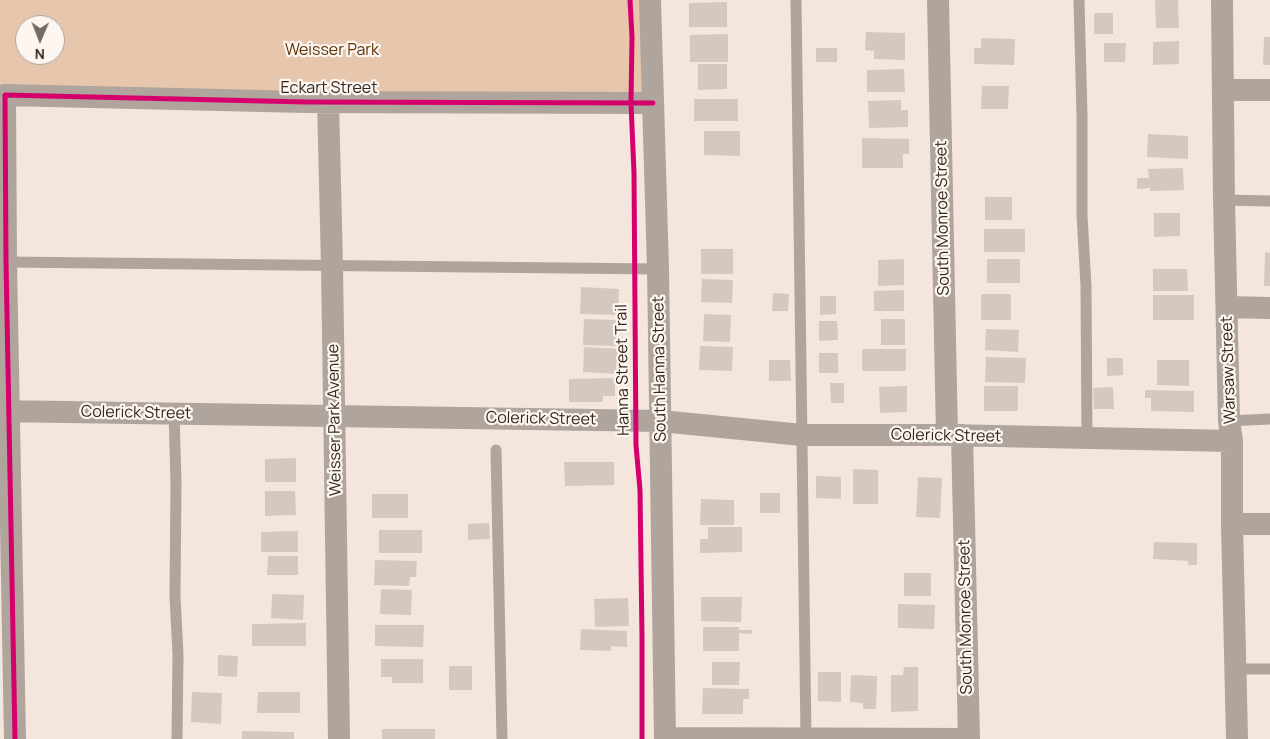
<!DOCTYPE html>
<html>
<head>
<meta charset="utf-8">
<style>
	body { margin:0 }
	#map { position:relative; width:1270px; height:739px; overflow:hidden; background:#f4e6dc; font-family:Manrope,sans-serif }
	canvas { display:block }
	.north { position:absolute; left:15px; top:15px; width:50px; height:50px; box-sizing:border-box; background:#fdf6f1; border:1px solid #ada49d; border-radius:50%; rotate:181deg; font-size:14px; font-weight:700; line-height:20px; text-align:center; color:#34281e }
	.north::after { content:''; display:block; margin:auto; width:18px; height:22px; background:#776a60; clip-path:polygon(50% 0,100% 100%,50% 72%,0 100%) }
</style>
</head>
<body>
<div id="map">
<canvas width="1270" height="739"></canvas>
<div class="north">N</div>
</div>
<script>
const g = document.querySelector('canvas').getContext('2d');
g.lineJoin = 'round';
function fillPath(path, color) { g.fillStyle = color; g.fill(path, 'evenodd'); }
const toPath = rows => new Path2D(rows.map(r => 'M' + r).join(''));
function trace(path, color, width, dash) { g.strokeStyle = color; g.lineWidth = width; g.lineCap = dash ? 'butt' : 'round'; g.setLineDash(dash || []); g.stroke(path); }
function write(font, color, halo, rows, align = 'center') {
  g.font = font + ' Manrope,sans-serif'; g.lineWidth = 4.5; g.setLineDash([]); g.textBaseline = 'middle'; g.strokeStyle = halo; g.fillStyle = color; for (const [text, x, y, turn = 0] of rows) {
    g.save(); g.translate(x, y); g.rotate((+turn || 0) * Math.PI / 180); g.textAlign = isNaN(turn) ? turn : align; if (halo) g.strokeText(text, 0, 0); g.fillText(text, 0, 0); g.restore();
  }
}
fillPath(toPath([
	[0,0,650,0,653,103,0,95],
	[25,25,55,25,55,55,25,55]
]), '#e6c6ad');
fillPath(toPath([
	[1155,0,1178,0,1179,28,1156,28],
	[727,2,727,27,689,27,689,3],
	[1094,13,1113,13,1113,34,1094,34],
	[866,32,905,33,905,60,874,59,874,51,865,50],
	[728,34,728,62,690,62,690,35],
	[1264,37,1270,37,1270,65,1263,65],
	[981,38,1015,39,1014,65,974,64,974,48,981,48],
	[1179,41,1179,64,1153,65,1153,42],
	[1104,43,1126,43,1125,62,1104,62],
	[816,48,837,48,837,62,816,62],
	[698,64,727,64,727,89,698,90],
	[904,69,905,92,867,92,867,70],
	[982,86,1009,86,1008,109,981,109],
	[694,99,738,99,738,121,694,121],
	[901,100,901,110,908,110,908,127,869,128,868,101],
	[704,131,740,131,740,156,704,155],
	[1148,134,1188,136,1188,159,1147,157],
	[862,138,909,139,909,154,903,154,903,168,862,168],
	[1183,168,1184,190,1150,191,1150,188,1137,189,1137,178,1149,178,1148,169],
	[985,197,1012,197,1012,220,985,220],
	[1154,213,1180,213,1180,236,1154,237],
	[984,229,1025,229,1025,252,984,252],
	[701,249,733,249,733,274,701,274],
	[1265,252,1270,253,1270,286,1264,286],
	[904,259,904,285,878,286,878,260],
	[987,259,1020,259,1020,283,987,283],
	[1153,269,1187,269,1188,291,1153,291],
	[702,279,733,280,732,303,701,302],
	[581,287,619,289,618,315,580,314],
	[904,290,904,311,874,311,874,291],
	[773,293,789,294,788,311,772,311],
	[981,294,1011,294,1011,320,981,320],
	[1153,295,1194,295,1194,320,1153,320],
	[820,296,836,296,836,314,820,315],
	[704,314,731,315,730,342,703,341],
	[584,319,618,320,618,346,583,345],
	[881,319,905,319,905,345,881,345],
	[819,321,837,321,838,340,819,341],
	[986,329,1019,330,1018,352,985,350],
	[700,346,733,347,732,371,699,370],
	[584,347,620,349,619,374,583,372],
	[862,349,906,349,906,371,862,371],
	[819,353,838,353,838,373,819,373],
	[986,357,1026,358,1025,383,985,382],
	[1107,358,1123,358,1123,375,1107,376],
	[769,360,790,360,791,381,769,381],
	[1157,360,1189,360,1189,386,1157,385],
	[615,378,615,396,603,396,603,402,569,402,569,379],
	[830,383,844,383,844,403,831,403],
	[907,386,907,412,880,413,879,387],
	[984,386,1018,386,1018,411,984,411],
	[1113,387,1114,409,1094,409,1093,388],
	[1145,390,1194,391,1194,412,1151,411,1151,398,1145,398],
	[296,458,296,482,265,482,265,459],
	[564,462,614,462,614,485,565,486],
	[853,469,878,470,878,504,853,504],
	[816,476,841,477,841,499,816,498],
	[918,477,942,478,940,518,916,517],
	[265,491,295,491,296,515,265,516],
	[760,493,780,493,780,513,760,513],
	[372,494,408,494,408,518,372,518],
	[701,499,734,500,734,525,700,525],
	[489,523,490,539,468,540,468,524],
	[708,527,742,527,742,552,700,553,700,539,708,539],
	[379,530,422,530,422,553,379,553],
	[298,531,298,552,261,552,261,532],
	[1154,542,1197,543,1197,565,1188,565,1188,561,1153,559],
	[268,556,298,556,298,575,267,575],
	[375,560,417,561,416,577,410,577,409,586,374,585],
	[904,573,931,573,931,596,904,596],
	[381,589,412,590,411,615,380,614],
	[272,594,304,595,303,620,271,618],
	[701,597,742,597,741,622,701,621],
	[628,598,629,626,595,627,594,599],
	[898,604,935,605,934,629,898,628],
	[306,623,306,646,252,646,252,624],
	[375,625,424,625,423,647,375,646],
	[703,627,739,627,739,630,752,630,752,634,739,633,739,651,703,651],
	[581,629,627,631,627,647,611,646,611,651,580,650],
	[218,655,238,656,237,677,218,676],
	[381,659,423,659,423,683,392,683,392,677,381,677],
	[712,662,740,662,739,685,712,685],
	[449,666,472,666,472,690,449,690],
	[904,667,918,667,918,711,891,712,891,675,903,675],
	[818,672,841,672,841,702,818,701],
	[851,675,877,676,876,709,863,709,863,703,850,702],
	[703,688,749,689,749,699,743,699,743,714,702,714],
	[192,692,222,693,221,724,191,722],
	[258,692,300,692,300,713,257,713],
	[382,729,435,729,435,739,382,739],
	[242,731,294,732,294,739,242,739]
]), '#d5c9bf');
trace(toPath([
	[796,0,806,737],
	[1079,0,1082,116,1082,215,1086,286,1087,438],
	[1224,200,1270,201],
	[6,262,658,269],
	[174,413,176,483,175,596,178,654,177,739],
	[1229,421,1270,419],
	[496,450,502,739],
	[1235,669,1270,669]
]), '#afa59c', 11);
trace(toPath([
	[650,0,658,269,665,739],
	[938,0,947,435],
	[1222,0,1224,200,1229,421,1232,441,1232,524,1237,739],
	[1223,90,1270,90],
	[328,102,332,266,339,739],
	[1227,307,1270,308],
	[0,411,661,421,802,435,947,435,1232,441],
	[962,435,969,739],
	[1232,524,1270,524],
	[665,738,969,739],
	[15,739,6,262,5,95,306,102,653,103]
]), '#afa59c', 22);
trace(toPath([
	[630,0,632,37,631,103,634,173,636,445,640,490,642,637,642,739],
	[15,739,6,262,5,95,306,102,653,103]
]), '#d6006c', 5);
write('16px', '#5d3306', '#fdf6f1', [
	["Weisser Park",332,51]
]);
write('16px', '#34281e', '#fdf6f1', [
	["Eckart Street",329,89],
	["South Monroe Street",943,218,-91],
	["South Hanna Street",660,369,-91],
	["Hanna Street Trail",623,370,-91],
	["Warsaw Street",1229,370,-92],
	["Colerick Street",136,413,1],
	["Colerick Street",541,419,1],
	["Weisser Park Avenue",335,420,-91],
	["Colerick Street",946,436,1],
	["South Monroe Street",966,617,-91]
]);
</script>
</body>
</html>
